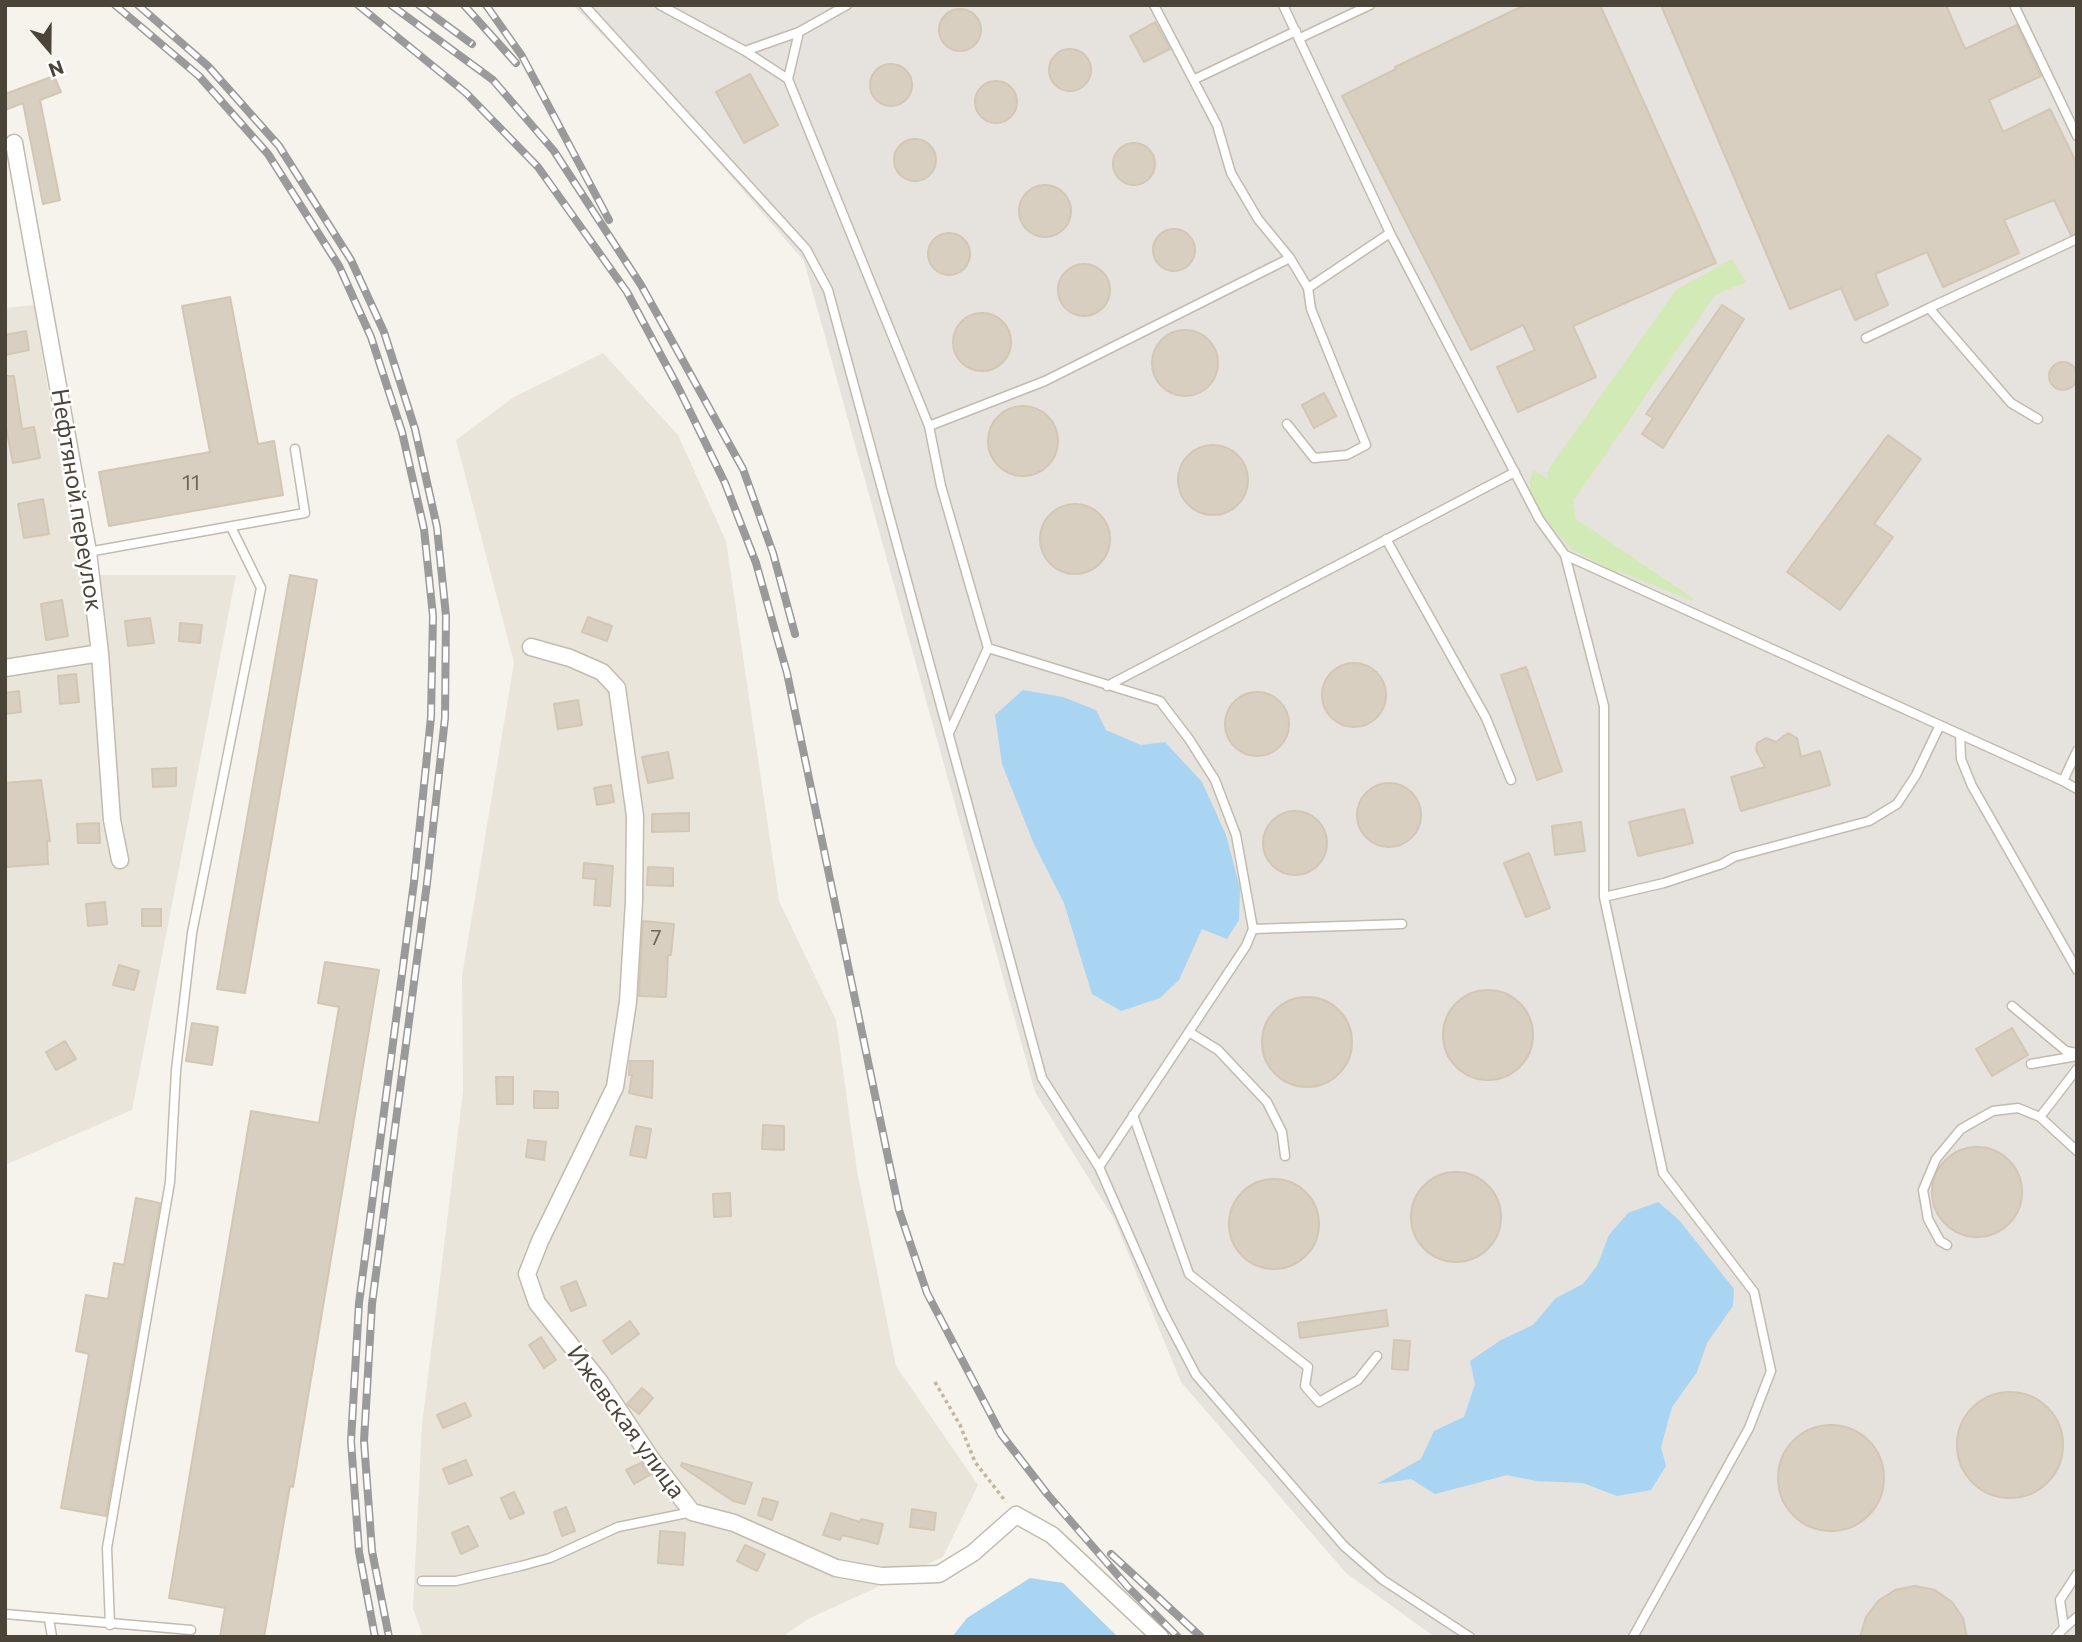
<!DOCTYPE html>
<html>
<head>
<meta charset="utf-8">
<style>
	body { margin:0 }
	#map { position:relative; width:2082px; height:1642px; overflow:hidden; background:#f6f3ec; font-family:Commissioner,sans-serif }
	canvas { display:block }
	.frame { position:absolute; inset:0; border:7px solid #4b4439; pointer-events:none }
	.north { position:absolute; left:14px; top:14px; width:70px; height:70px; -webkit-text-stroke:5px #fff; paint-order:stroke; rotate:160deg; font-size:19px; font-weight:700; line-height:28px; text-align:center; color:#4b4439 }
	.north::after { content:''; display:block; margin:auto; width:24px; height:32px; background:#4b4439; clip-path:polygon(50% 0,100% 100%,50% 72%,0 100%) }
</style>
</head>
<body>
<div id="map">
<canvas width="2082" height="1642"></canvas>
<div class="frame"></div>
<div class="north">N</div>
</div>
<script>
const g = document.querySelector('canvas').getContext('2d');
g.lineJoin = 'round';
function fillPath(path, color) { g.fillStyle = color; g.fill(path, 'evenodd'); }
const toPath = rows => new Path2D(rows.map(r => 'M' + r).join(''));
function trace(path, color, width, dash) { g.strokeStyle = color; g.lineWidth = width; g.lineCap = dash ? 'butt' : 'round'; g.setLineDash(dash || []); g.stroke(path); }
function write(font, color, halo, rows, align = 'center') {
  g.font = font + ' Commissioner,sans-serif'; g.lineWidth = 5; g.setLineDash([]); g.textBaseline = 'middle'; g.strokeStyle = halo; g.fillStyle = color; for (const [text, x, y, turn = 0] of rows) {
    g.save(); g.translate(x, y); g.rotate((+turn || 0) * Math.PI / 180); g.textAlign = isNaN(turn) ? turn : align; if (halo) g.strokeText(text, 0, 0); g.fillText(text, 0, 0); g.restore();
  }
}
fillPath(toPath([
	[34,305,79,575,236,575,132,1110,5,1165,5,308],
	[603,353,678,435,726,541,779,901,836,1020,857,1171,896,1366,978,1485,943,1557,808,1619,782,1637,423,1637,413,1608,422,1425,463,1091,462,976,514,663,456,440,514,397]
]), '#eae5da');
fillPath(toPath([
	[573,5,2077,5,2077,1637,1435,1637,1346,1573,1181,1382,1114,1219,1035,1092,804,261,657,91]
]), '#e6e2dd');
fillPath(toPath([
	[1732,259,1746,282,1715,295,1573,501,1576,519,1694,599,1692,601,1617,570,1620,575,1571,549,1539,510,1530,492,1530,482,1532,472,1535,471,1548,479,1547,472,1676,290]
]), '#d2eab5');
fillPath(toPath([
	[1023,690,1063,697,1096,710,1106,730,1141,745,1165,742,1202,782,1226,835,1240,888,1239,920,1227,939,1202,929,1179,980,1160,998,1121,1011,1092,994,1064,903,1034,844,1002,764,995,715],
	[1658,1202,1679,1220,1734,1289,1733,1306,1707,1343,1697,1372,1672,1407,1661,1447,1666,1466,1651,1490,1617,1496,1583,1483,1536,1481,1507,1475,1435,1494,1411,1479,1377,1484,1421,1459,1434,1431,1464,1417,1475,1384,1470,1361,1501,1340,1533,1325,1556,1298,1583,1284,1597,1266,1609,1235,1628,1213],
	[1030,1578,1063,1583,1118,1637,952,1637,967,1618]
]), '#a9d4f2');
const building = toPath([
	[1525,5,1600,5,1716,263,1573,326,1596,377,1518,412,1497,367,1535,350,1523,325,1471,350,1342,96,1396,69,1395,67,1525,5],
	[1661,5,1946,5,1965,49,2017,25,2041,76,1989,100,2003,132,2050,109,2077,164,2077,233,2071,235,2054,200,2004,220,2019,253,1943,287,1927,252,1875,274,1888,305,1855,320,1841,288,1790,309,1661,5],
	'939 30a21 21 0 1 1 42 0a21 21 0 1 1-42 0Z',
	[1155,22,1170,49,1144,62,1130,36,1155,22],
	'1049 70a21 21 0 1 1 42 0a21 21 0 1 1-42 0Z',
	'870 85a21 21 0 1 1 42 0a21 21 0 1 1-42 0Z',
	[750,74,778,125,744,143,716,92,750,74],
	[54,76,61,92,40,100,60,200,43,204,23,103,5,110,5,94,54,76],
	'975 102a21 21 0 1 1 42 0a21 21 0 1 1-42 0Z',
	'894 160a21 21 0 1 1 42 0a21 21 0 1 1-42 0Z',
	'1113 164a21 21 0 1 1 42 0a21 21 0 1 1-42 0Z',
	'1019 211a26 26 0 1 1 52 0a26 26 0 1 1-52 0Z',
	'1153 250a21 21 0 1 1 42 0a21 21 0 1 1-42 0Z',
	'928 254a21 21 0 1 1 42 0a21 21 0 1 1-42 0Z',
	'1058 290a26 26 0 1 1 52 0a26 26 0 1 1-52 0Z',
	[230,297,258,444,274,441,283,495,109,526,99,472,210,452,182,306,230,297],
	[1722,305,1744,319,1663,448,1642,434,1653,418,1646,414,1722,305],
	'953 342a29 29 0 1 1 58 0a29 29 0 1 1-58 0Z',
	'1152 363a33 33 0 1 1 66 0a33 33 0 1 1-66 0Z',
	[26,331,29,350,5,355,5,335,26,331],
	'2049 376a14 14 0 1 1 28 0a14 14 0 1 1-28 0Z',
	[5,376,14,376,22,429,34,427,40,458,13,463,5,422,5,376],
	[1324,393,1336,416,1314,428,1302,405,1324,393],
	'988 441a35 35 0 1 1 70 0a35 35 0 1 1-70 0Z',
	[1888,435,1921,459,1874,524,1893,537,1840,610,1787,572,1888,435],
	'1178 480a35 35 0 1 1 70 0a35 35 0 1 1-70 0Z',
	[43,499,49,534,24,538,18,504,43,499],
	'1040 539a35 35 0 1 1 70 0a35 35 0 1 1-70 0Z',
	[290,575,317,580,245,993,217,989,290,575],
	[62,600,68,636,46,640,41,604,62,600],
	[588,617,612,626,607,641,582,632,588,617],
	[150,618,154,643,128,646,125,621,150,618],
	[180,623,202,625,200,643,179,641,180,623],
	'1322 695a32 32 0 1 1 64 0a32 32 0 1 1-64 0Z',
	[1526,667,1562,771,1537,780,1501,675,1526,667],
	[76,674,79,702,60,704,58,676,76,674],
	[19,691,21,712,5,714,5,693,19,691],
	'1225 724a32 32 0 1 1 64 0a32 32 0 1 1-64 0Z',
	[578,700,582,725,558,729,554,704,578,700],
	[1788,733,1797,738,1801,757,1820,751,1830,785,1741,811,1731,777,1765,767,1756,750,1757,743,1766,738,1776,742,1788,733],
	[668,752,673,778,648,783,642,757,668,752],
	[176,768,176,786,153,787,152,769,176,768],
	[41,780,50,841,47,841,48,864,5,867,5,783,41,780],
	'1357 815a32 32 0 1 1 64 0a32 32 0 1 1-64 0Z',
	[611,785,614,802,597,805,594,788,611,785],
	[1684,809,1693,843,1638,856,1629,822,1684,809],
	'1263 843a32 32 0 1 1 64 0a32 32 0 1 1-64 0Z',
	[689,813,689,831,652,832,652,814,689,813],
	[1581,822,1585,851,1555,855,1552,826,1581,822],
	[99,823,100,843,78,843,77,824,99,823],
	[1529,853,1550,908,1526,917,1504,863,1529,853],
	[584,863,613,866,610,906,594,905,596,879,583,878,584,863],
	[648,867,673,868,673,886,647,885,648,867],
	[105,902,107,924,88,926,86,904,105,902],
	[142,909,161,909,161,926,142,926,142,909],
	[643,921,674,924,671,955,668,955,666,997,639,996,643,921],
	[325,962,379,970,293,1487,290,1486,264,1637,220,1637,225,1608,169,1598,251,1111,319,1123,339,1007,318,1003,325,962],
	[119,965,139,971,134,990,113,985,119,965],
	'1443 1035a45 45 0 1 1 90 0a45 45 0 1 1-90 0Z',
	'1262 1042a45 45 0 1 1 90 0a45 45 0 1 1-90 0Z',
	[192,1023,218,1027,212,1065,186,1061,192,1023],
	[2012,1028,2028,1055,1992,1076,1976,1049,2012,1028],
	[65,1041,76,1059,56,1070,46,1052,65,1041],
	[630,1061,653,1061,652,1098,629,1093,632,1075,629,1075,630,1061],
	[496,1077,513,1077,513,1104,497,1104,496,1077],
	[534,1091,558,1092,558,1108,534,1108,534,1091],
	[763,1125,784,1126,784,1150,762,1149,763,1125],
	[636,1126,651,1129,646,1158,630,1155,636,1126],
	[528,1140,546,1142,544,1160,526,1157,528,1140],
	'1932 1192a45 45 0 1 1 90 0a45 45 0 1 1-90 0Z',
	'1411 1217a45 45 0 1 1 90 0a45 45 0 1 1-90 0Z',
	'1229 1224a45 45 0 1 1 90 0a45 45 0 1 1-90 0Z',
	[730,1193,731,1216,714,1217,713,1194,730,1193],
	[136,1198,160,1203,106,1516,61,1508,89,1354,76,1351,86,1295,108,1299,114,1263,124,1265,136,1198],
	[576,1281,586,1305,571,1311,561,1287,576,1281],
	[1386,1310,1388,1326,1300,1338,1298,1323,1386,1310],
	[630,1321,639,1334,612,1354,603,1341,630,1321],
	[541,1337,556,1360,544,1368,529,1345,541,1337],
	[1394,1340,1410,1341,1408,1370,1392,1369,1394,1340],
	[642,1388,653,1398,639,1414,627,1404,642,1388],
	'1957 1445a53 53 0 1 1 106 0a53 53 0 1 1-106 0Z',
	[465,1403,471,1416,443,1428,437,1415,465,1403],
	'1778 1478a53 53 0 1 1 106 0a53 53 0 1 1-106 0Z',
	[466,1460,472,1475,449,1484,443,1469,466,1460],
	[641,1463,650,1475,634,1484,626,1470,641,1463],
	[682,1463,752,1483,745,1504,733,1501,681,1466,682,1463],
	[514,1492,524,1513,510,1519,501,1498,514,1492],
	[763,1498,778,1502,772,1520,758,1515,763,1498],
	[566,1507,575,1531,562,1536,554,1512,566,1507],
	[912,1509,936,1513,934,1530,910,1527,912,1509],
	[831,1513,860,1522,861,1519,883,1524,878,1544,842,1535,840,1540,823,1535,831,1513],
	[468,1526,478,1546,461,1554,452,1533,468,1526],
	[660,1531,685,1533,683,1565,658,1563,660,1531],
	[745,1545,765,1554,757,1571,737,1561,745,1545],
	[1915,1586,1935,1590,1952,1602,1963,1618,1967,1637,1860,1637,1866,1617,1878,1601,1895,1590,1915,1586]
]);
fillPath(building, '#d8cfc1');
trace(building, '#d3c7b4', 2);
const service = toPath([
	[584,5,806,249,828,290,1042,1078,1099,1167,1162,1310,1196,1375,1344,1546,1383,1580,1470,1637],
	[660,5,745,51,799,32,847,5],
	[1154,5,1217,125,1231,173,1258,219,1290,258],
	[1283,5,1390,233,1539,519,1565,555,2063,781,2077,751],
	[2014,5,2077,136],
	[1300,38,1370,5],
	[745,51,788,79,929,426],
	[788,79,799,32],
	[1195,79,1296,31],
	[1866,338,1929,308],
	[2038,419,2011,403,1929,308,2077,239],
	[1287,424,1314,458,1347,455,1366,445,1311,309,1308,288],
	[1386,539,1486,718,1511,780],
	[88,552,305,513,295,449],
	[1565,555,1604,706,1604,897,1663,1173,1754,1292,1771,1371,1749,1428,1633,1637],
	[1107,686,1515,472],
	[949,733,988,648],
	[1960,734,1961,759,1972,786,2077,970],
	[2063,781,2077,789],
	[1604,897,1664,883,1722,864,1734,857,1869,821,1897,804,1916,775,1940,725],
	[1253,929,1402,924],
	[2012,1006,2066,1051,2077,1053],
	[1189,1032,1218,1050,1267,1102,1282,1132,1285,1156],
	[2031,1064,2077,1056],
	[1133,1115,1189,1274,1308,1367,1305,1386,1319,1402,1358,1380,1377,1356],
	[2040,1117,2077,1151],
	[1099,1167,1246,946,1253,929,1236,835,1215,780,1189,739,1160,701,988,648,941,486,929,426,1045,381,1290,258,1308,288,1390,233],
	[1947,1245,1940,1241,1928,1219,1923,1190,1936,1159,1961,1129,1993,1111,2018,1108,2040,1117,2077,1069],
	[422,1581,456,1581,521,1566,550,1558,618,1527,692,1512],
	[5,1614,191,1630],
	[49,1619,52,1637],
	[110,1625,107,1548,170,1182,176,1070,192,933,261,588,231,527],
	[2064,1628,2077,1617],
	[2056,1637,2064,1628,2060,1600,2077,1574]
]);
const minor = toPath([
	[14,143,88,552,100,653,112,820,120,860],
	[531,647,570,658,602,672,617,688,635,816,634,901,628,1002,615,1087,540,1241,527,1274,537,1303,600,1382,652,1460,692,1512,734,1523,836,1568,881,1576,939,1574,973,1553,1016,1515,1052,1535,1160,1637],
	[5,668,100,653]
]);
trace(service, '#c2bbae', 11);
trace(minor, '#c2bbae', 19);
trace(toPath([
	[935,1382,960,1425,975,1462,1006,1502]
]), '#c4b79f', 3.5, [3.5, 3.5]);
trace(service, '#fff', 8);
trace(minor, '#fff', 16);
const rail = toPath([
	[115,5,199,76,268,154,339,266,371,337,402,432,424,529,433,616,431,717,414,882,359,1303,351,1441,359,1552,375,1637],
	[138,5,208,66,279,146,351,260,384,332,415,429,437,527,446,616,445,718,427,883,372,1304,364,1441,372,1551,389,1637],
	[358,5,466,93,538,167,627,292,679,389,725,483,756,563,787,673,899,1210,927,1293,1001,1434,1048,1495,1128,1587,1178,1637],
	[391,5,493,80,554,151,641,285,743,469,773,553,795,634],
	[419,5,472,44],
	[464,5,516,63],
	[486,5,522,56,609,220],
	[1111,1554,1201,1637]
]);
trace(rail, '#9a9a9a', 8);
trace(rail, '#fff', 5, [16]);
write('21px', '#6e675b', null, [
	["11",191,483],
	["7",656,938]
]);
write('24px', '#4b4439', '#fff', [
	["Нефтяной переулок",77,500,81],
	["Ижевская улица",626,1422,54]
]);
</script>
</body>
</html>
